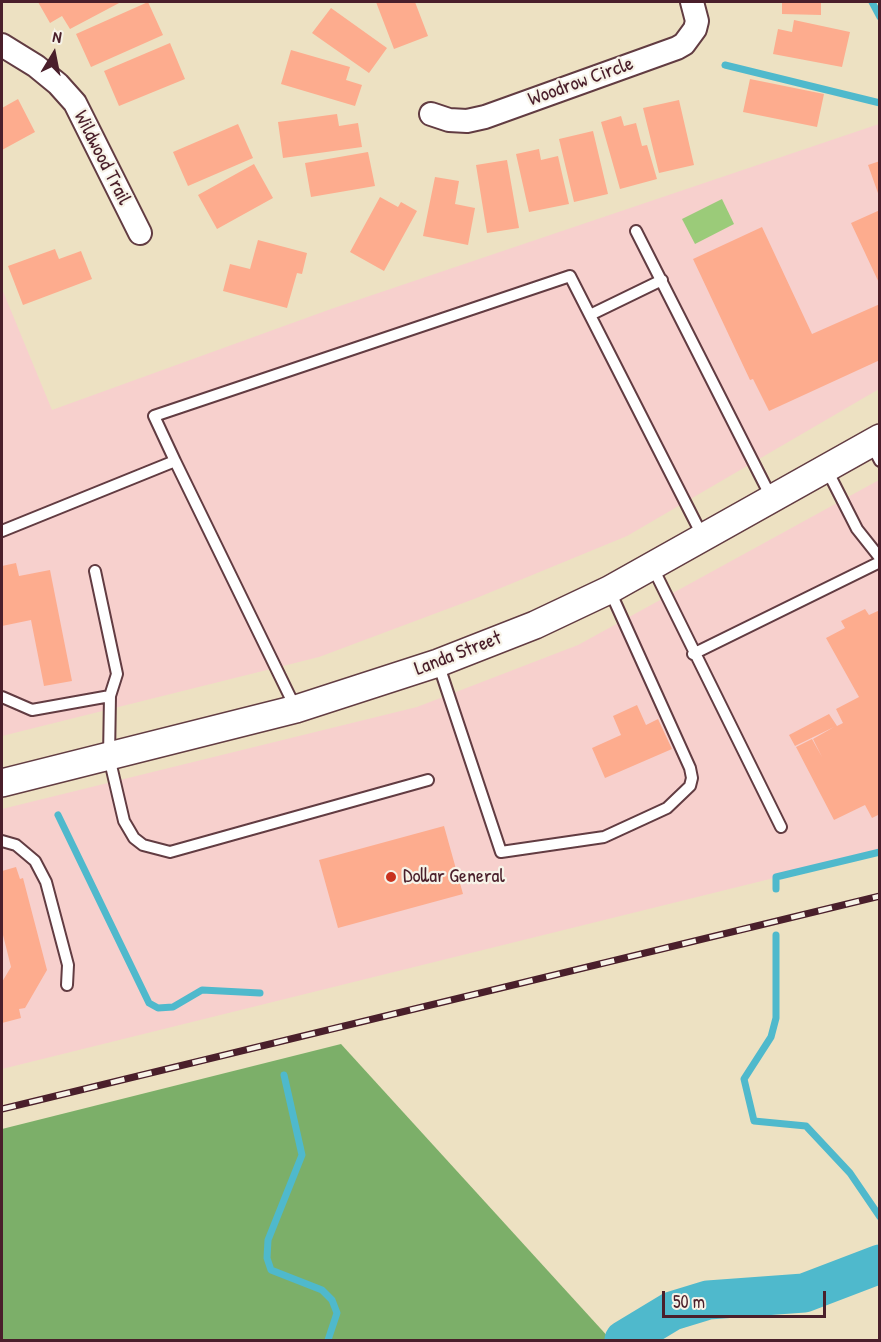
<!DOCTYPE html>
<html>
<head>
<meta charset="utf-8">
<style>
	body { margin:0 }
	#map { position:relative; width:881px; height:1342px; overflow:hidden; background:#ede1c2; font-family:"Patrick Hand",sans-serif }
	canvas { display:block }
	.frame { position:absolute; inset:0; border:3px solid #4a1f2b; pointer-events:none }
	.north { position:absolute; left:24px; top:24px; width:60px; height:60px; -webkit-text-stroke:4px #f7f3e8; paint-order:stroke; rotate:10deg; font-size:16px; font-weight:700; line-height:24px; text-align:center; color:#4a1f2b }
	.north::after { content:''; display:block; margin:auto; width:21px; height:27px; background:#4a1f2b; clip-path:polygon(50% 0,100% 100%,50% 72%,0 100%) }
	.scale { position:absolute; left:662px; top:1291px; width:164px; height:27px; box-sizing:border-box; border:3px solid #4a1f2b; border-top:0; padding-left:8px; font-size:18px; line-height:21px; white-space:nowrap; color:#4a1f2b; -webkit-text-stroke:4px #f7f3e8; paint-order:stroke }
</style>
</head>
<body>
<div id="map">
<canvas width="881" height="1342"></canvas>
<div class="frame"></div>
<div class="north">N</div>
<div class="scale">50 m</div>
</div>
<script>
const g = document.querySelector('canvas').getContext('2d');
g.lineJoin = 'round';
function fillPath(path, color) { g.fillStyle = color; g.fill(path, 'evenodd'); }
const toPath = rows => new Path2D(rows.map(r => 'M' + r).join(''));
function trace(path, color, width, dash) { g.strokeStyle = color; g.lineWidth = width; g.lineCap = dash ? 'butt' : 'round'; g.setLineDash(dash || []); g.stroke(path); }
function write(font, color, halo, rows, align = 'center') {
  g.font = font + ' "Patrick Hand",sans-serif'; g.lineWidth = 4.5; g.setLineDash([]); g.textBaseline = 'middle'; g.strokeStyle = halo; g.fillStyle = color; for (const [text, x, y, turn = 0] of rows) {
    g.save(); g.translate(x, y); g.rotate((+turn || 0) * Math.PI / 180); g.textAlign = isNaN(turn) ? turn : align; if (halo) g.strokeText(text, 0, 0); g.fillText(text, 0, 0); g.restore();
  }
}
fillPath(toPath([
	[879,124,879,389,627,536,474,599,319,657,2,736,2,289,52,410,331,309],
	[879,480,879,852,2,1069,2,809,417,707,578,645]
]), '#f7d0cd');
fillPath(toPath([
	[722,199,734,224,695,244,682,219]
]), '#9bcb79');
fillPath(toPath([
	[341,1044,611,1340,2,1340,2,1129]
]), '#7caf69');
trace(toPath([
	[872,2,880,17],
	[725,65,880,103],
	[58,815,149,1003,158,1008,173,1007,202,990,260,993],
	[776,889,776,877,880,852],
	[776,935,776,1018,771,1037,744,1079,754,1121,806,1126,850,1173,880,1217],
	[284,1075,302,1155,268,1240,267,1258,271,1270,322,1290,332,1300,337,1313,328,1340]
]), '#4fb9cc', 7);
trace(toPath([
	[624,1340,672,1311,708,1300,804,1293,880,1264]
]), '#4fb9cc', 39);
fillPath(toPath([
	[38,2,121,2,70,29,62,16,50,23],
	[148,2,163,35,91,67,76,34],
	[376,2,415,2,428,36,394,49],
	[782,2,821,2,821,15,782,14],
	[331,8,387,48,369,73,312,33],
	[794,20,850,32,842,67,773,54,778,29,792,32],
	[170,43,185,79,119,106,104,71],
	[291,50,350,67,346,80,362,85,355,106,281,84],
	[750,79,824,94,817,127,743,112],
	[18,99,35,132,2,150,2,108],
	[679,100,694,165,659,173,643,108],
	[337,114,339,126,358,123,362,147,283,158,278,122],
	[621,116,624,126,636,123,642,146,647,145,657,179,620,189,601,122],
	[238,124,253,158,188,186,173,152],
	[593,131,608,194,574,202,559,139],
	[539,149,541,160,558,156,569,204,529,212,516,154],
	[368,152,375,186,311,197,305,163],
	[507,160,519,228,487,233,476,165],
	[880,161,880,196,879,196,868,165],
	[254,164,273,198,217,229,198,195],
	[435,177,459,181,455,204,475,208,468,245,423,236],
	[380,197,398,207,401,202,417,211,384,271,350,252],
	[880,210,880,285,851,223],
	[762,227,812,334,880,304,880,360,769,411,753,379,750,380,693,259],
	[258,240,307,253,302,274,297,273,287,308,223,291,230,264,250,269],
	[55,249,59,259,81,251,92,279,23,305,8,266],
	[16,563,19,576,50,570,72,681,44,686,31,620,2,626,2,566],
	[865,609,869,615,880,610,880,814,872,818,865,805,834,820,796,747,812,739,822,757,813,739,834,727,795,746,789,735,829,714,837,726,843,723,836,709,859,697,826,638,845,628,841,621],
	[637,705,646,725,658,719,672,749,605,778,592,748,621,735,613,716],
	[444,826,463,894,338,928,319,860],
	[16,867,20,879,23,878,47,970,25,1008,19,1009,21,1018,2,1023,2,982,11,967,2,931,2,871]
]), '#fdac8e');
const service = toPath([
	[636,231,772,499],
	[590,315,662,280],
	[871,444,880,461],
	[175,461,296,709],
	[826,468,857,529,880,558],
	[2,531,175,461,154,416,570,276,703,537],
	[652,566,781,827],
	[95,571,117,674,110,696,109,757,124,821,134,838,143,845,170,852,428,780],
	[693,654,880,562],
	[438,663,501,852,604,837,667,808,690,786,692,778,690,768,610,591],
	[2,697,32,710,110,696],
	[2,841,16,845,35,861,46,882,68,965,67,985]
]);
const minor = toPath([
	[2,45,36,66,58,84,75,103,140,233],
	[431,114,449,120,467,121,485,117,677,48,684,44,695,29,697,21,692,2]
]);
const tertiary = toPath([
	[2,783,296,709,438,663,535,625,609,590,880,438]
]);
trace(service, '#623c42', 14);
trace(minor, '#623c42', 26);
trace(tertiary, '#623c42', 30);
trace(service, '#fff', 10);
trace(minor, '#fff', 22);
trace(tertiary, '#fff', 27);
const rail = toPath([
	[2,1109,880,896]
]);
trace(rail, '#4a1f2b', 7);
trace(rail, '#f7f3e8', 4.5, [14]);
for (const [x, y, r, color] of [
	[391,877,6,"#c8321e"]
]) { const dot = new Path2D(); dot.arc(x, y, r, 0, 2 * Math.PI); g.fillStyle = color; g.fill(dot); trace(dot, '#f7f3e8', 2); }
write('20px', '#4a1f2b', '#f7f3e8', [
	["Woodrow Circle",581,82,-20],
	["Wildwood Trail",102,158,63],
	["Landa Street",458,654,-21]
]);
write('20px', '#4a1f2b', '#f7f3e8', [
	["Dollar General",403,877]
], 'left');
</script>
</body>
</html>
